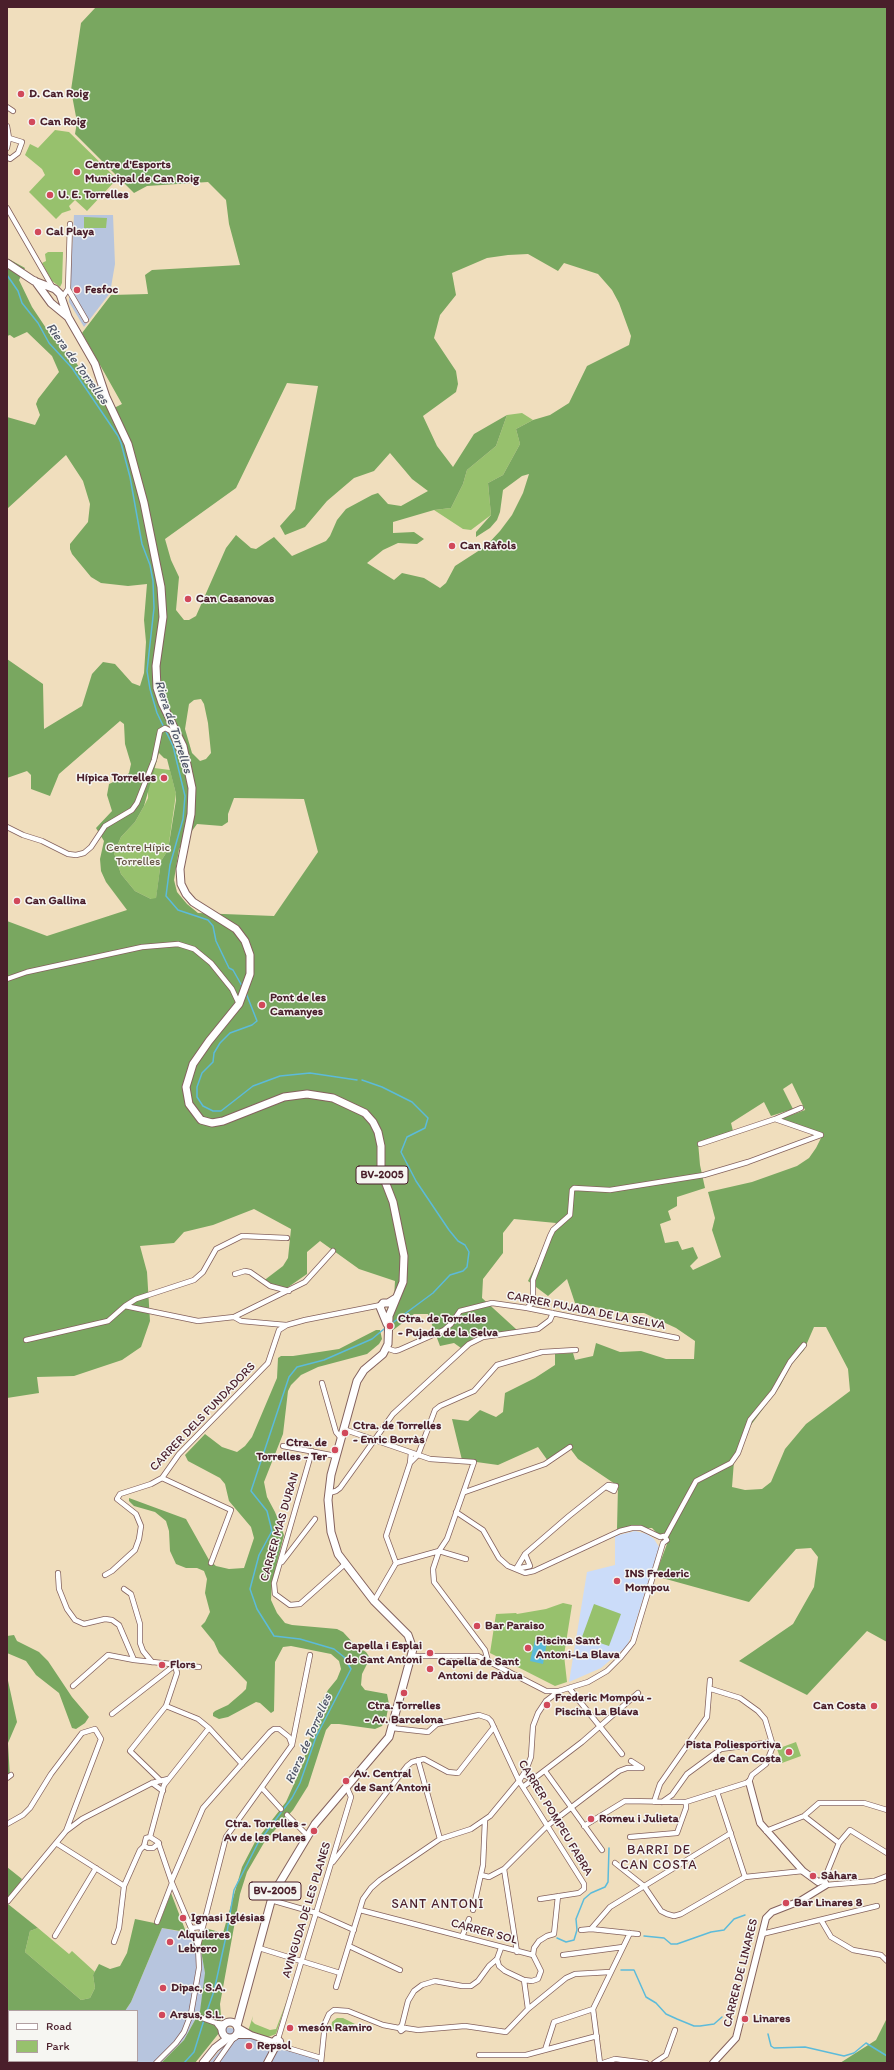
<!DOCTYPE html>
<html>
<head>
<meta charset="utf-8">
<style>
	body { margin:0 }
	#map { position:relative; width:894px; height:2070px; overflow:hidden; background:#f0debd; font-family:Itim,sans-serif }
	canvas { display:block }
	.frame { position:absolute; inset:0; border:8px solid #4a1f2b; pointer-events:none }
	.legend { position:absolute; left:8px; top:2010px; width:130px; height:52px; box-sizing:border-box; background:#f6f6f2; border:1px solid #b1a0a2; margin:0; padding:5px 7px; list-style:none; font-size:12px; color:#4a1f2b }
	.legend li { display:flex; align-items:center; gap:8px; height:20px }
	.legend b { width:20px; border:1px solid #b1a0a2 }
</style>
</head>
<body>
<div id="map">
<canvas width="894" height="2070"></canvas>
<div class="frame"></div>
<ul class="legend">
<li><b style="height:5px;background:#fff"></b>Road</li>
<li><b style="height:11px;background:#97c16d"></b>Park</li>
</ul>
</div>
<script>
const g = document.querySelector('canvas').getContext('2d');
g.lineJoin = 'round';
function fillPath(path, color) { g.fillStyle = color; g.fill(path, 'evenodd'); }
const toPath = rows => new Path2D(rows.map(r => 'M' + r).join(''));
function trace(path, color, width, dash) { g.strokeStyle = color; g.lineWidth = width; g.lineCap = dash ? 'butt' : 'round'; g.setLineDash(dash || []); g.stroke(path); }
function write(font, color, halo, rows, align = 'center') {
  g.font = font + ' Itim,sans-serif'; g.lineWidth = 3; g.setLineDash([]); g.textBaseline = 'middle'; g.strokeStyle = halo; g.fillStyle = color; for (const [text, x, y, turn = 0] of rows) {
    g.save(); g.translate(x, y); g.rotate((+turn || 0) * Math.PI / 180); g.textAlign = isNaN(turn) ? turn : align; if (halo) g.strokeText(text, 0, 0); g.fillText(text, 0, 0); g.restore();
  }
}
fillPath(toPath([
	[635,1531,647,1534,654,1539,659,1547,632,1634,627,1646,601,1668,569,1682,587,1572,615,1565,615,1536]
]), '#cbdcf9');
fillPath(toPath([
	[74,215,113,215,115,264,110,293,84,327,69,302],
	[162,1928,188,1933,200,1945,205,1973,203,1998,200,2011,184,2040,161,2063,83,2063,83,2061,137,2061,137,2011,125,2011,131,2002],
	[221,2026,240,2030,285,2047,321,2055,321,2063,209,2063,227,2042,222,2039,219,2033]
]), '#b7c5de');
fillPath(toPath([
	[55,130,69,132,117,179,87,211,75,200,69,206,71,210,62,213,56,219,29,192,45,175,42,169,25,155,30,144,38,148],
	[84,217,107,218,106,228,84,228],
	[48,252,63,252,62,283,60,287,52,281,42,263,46,261,45,254],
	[522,413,533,420,516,429,520,444,503,475,488,483,491,515,471,530,463,529,434,510,451,508,463,484,467,470,496,446,507,415],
	[154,768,170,770,176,794,168,850,161,861,156,899,151,899,135,891,121,874,114,853,121,837,135,822,144,806,148,798,148,788],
	[563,1603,572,1605,564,1655,567,1682,555,1686,490,1653,496,1614,516,1613,517,1614,546,1609],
	[594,1604,621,1614,609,1646,582,1637],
	[796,1742,801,1756,782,1763,777,1749],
	[38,1928,69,1954,72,1951,95,1972,93,1975,95,1988,90,1998,81,2000,25,1952,30,1931],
	[287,2000,276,2034,268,2037,248,2031,253,2016,252,2021,255,2024,270,2030,276,2029],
	[337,2018,343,2018,355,2024,331,2030,332,2022]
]), '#97c16d');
fillPath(toPath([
	[96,7,887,7,887,1642,867,1631,807,1695,739,1661,793,1624,814,1587,818,1557,811,1548,796,1549,749,1602,655,1576,667,1544,652,1528,617,1529,618,1486,578,1459,569,1447,548,1461,538,1447,498,1465,462,1460,452,1419,468,1421,480,1410,496,1417,503,1412,505,1393,535,1378,555,1365,555,1354,573,1353,575,1360,593,1356,596,1343,620,1352,641,1351,666,1359,694,1359,695,1341,676,1328,644,1313,626,1313,575,1303,567,1279,548,1296,528,1281,556,1223,514,1219,503,1233,503,1253,483,1279,482,1298,517,1330,476,1336,461,1348,454,1343,440,1346,428,1314,414,1314,392,1331,395,1281,359,1269,320,1241,307,1252,307,1274,284,1290,262,1282,283,1266,288,1258,291,1229,254,1209,213,1225,184,1232,174,1243,140,1246,147,1272,150,1321,141,1347,122,1360,74,1376,37,1377,39,1393,7,1398,7,921,47,936,127,910,106,882,101,871,100,859,104,841,96,828,112,811,107,795,109,784,126,776,129,773,131,764,125,744,124,724,120,721,59,774,50,796,31,789,31,775,27,771,7,778,7,659,43,684,44,729,82,706,92,674,103,662,115,664,132,683,140,686,144,673,146,642,144,620,147,584,128,586,101,583,91,577,72,554,70,549,70,544,88,522,90,504,83,481,66,455,7,509,7,417,35,425,40,415,36,404,38,399,59,372,52,356,27,332,14,338,10,335,7,336,7,258,25,268,19,280,32,307,52,337,74,360,110,410,122,404,82,333,111,295,148,294,145,275,152,270,240,265,229,224,226,200,208,182,147,186,134,193,75,134,77,122,71,90,81,23],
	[528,254,558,271,564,263,598,274,612,290,619,303,631,336,629,345,587,366,569,403,550,415,533,420,516,429,520,444,503,475,488,483,491,515,476,532,476,537,490,528,497,520,500,512,503,490,522,476,529,474,523,493,512,515,500,531,486,546,455,566,446,583,440,588,424,578,402,573,394,580,367,563,383,550,398,543,417,544,424,539,414,532,393,533,393,522,434,510,451,508,463,484,467,470,496,446,507,415,474,434,453,467,437,446,423,416,456,392,458,384,456,371,434,338,440,315,456,295,452,273,487,258,508,255],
	[287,383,318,386,295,509,280,526,285,535,305,527,327,501,354,478,374,471,390,453,412,479,428,491,401,506,388,504,378,493,372,495,346,509,337,520,330,536,326,541,292,556,274,537,256,549,251,548,236,535,226,548,196,616,189,620,184,620,176,610,179,577,171,560,165,539,236,488],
	[201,699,204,704,208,723,211,753,206,759,200,761,192,753,185,729,189,704,194,700],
	[159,753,164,758,167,759,176,794,176,800,168,850,161,861,156,898,151,899,135,891,121,874,114,853,121,837,135,822,144,806],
	[234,798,304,799,318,852,274,916,198,913,187,904,177,892,174,880,179,849,197,824,222,826,228,822,228,814],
	[792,1083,805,1110,780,1119,820,1133,821,1138,816,1148,809,1158,797,1166,752,1182,708,1192,715,1218,712,1230,721,1257,693,1270,690,1266,698,1258,693,1247,682,1250,678,1241,665,1243,660,1224,671,1220,668,1211,677,1206,677,1197,705,1188,700,1165,698,1142,733,1131,731,1123,764,1102,771,1116,793,1109,783,1089],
	[814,1327,826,1327,848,1369,850,1391,806,1424,785,1449,771,1482,762,1489,745,1490,732,1487,734,1461,742,1450,748,1429,780,1386,791,1365,804,1350],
	[376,1330,380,1330,382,1339,379,1344,367,1354,318,1367,301,1375,291,1385,288,1391,283,1434,264,1482,267,1497,275,1512,284,1535,272,1582,271,1600,277,1613,285,1623,292,1625,337,1629,343,1632,356,1646,366,1652,370,1658,362,1674,361,1685,365,1690,387,1694,389,1704,386,1719,382,1726,375,1729,339,1724,331,1724,326,1730,308,1786,293,1810,265,1841,247,1872,240,1894,220,2004,221,2016,219,2033,195,2063,161,2063,184,2040,200,2011,205,1973,200,1945,205,1928,223,1933,242,1867,255,1842,286,1802,302,1766,319,1706,328,1690,337,1679,341,1669,339,1661,331,1654,291,1646,283,1647,275,1662,274,1711,271,1713,260,1703,256,1702,228,1717,219,1719,213,1716,213,1713,215,1711,228,1705,242,1693,246,1689,247,1682,219,1653,214,1642,201,1626,205,1622,210,1612,205,1593,207,1579,204,1571,197,1568,186,1568,176,1564,170,1551,169,1531,166,1521,155,1512,134,1506,129,1501,129,1498,186,1519,209,1560,216,1566,229,1569,244,1568,254,1538,251,1527,229,1501,225,1484,220,1478,188,1461,185,1455,205,1434,222,1447,237,1452,245,1446,252,1437,277,1378,278,1358,281,1356,293,1356,339,1349],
	[14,1635,17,1641,39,1652,48,1661,72,1697,89,1717,85,1723,76,1729,72,1728,59,1693,36,1675,26,1661,7,1653,7,1636],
	[7,1676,17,1722,8,1743,10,1778,7,1780],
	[7,1867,22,1879,8,1904,38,1928,30,1931,25,1952,81,2000,90,1998,95,1988,93,1975,99,1964,110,1969,120,1966,127,1953,135,1919,159,1924,171,1893,186,1932,162,1928,131,2002,125,2011,9,2011,9,2061,83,2061,83,2063,7,2063],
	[887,2018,887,2063,840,2063,876,2040]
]), '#79a760');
fillPath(toPath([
	[535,1640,547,1642,543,1664,530,1661]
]), '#5cbbda');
trace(toPath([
	[7,275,18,291,22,303,38,323,49,343,72,368,118,436,121,443,130,477,142,544,150,565,153,581,154,608,147,671,150,689,157,713,173,746,185,796,183,819,170,865,166,896,178,910,208,920,213,926,216,941,229,968,233,970,242,986],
	[246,993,257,1021,252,1025,230,1033,220,1043,214,1053,213,1062,202,1073,197,1087,197,1097,203,1106,213,1111,221,1111,253,1086,280,1076,310,1073,357,1080],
	[362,1080,382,1087,412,1102,428,1118,425,1128,407,1137,401,1152,416,1181,449,1230,458,1241,465,1245,469,1252,467,1267,463,1271,450,1275,433,1293,391,1324],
	[644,1936,664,1938,671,1944,677,1944,711,1932,724,1930,734,1919,745,1915],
	[557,1938,566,1942,574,1940,577,1930,576,1919,584,1899,591,1893,605,1887,608,1882,609,1848],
	[621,1970,634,1970,646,1997,656,2003,666,2014,677,2019,694,2026,700,2026,714,2024,722,2017],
	[206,2014,214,1991,227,1932,234,1890,258,1843,292,1798,300,1783,316,1737,351,1669,344,1657,334,1649,300,1639,274,1636,257,1609,250,1589,259,1555,272,1531,267,1511,251,1491,289,1377,297,1367,324,1360,372,1339,384,1329],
	[768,2034,771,2046,774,2048,805,2047,844,2056,854,2053,866,2043,887,2056],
	[184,2063,194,2052,204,2020]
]), '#5cbbda', 1.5);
const minor = toPath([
	[7,107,13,111],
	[7,126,9,138,7,148],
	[7,157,10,159,18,153,22,142,9,138],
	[7,208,53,288],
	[68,289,86,320],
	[62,298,68,289,70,224],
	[7,827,23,835,42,841,68,854,76,855,84,853,91,847,105,826,132,810,137,803,154,760,160,731,165,728,171,731,178,748,184,753],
	[7,979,27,972,142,947,178,944,194,949,211,963,232,989,239,1004],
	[775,1119,801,1108],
	[700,1144,775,1119,821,1135],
	[235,1274,245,1271,250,1272,270,1286,289,1291],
	[125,1306,198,1321,234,1317,241,1321,286,1325],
	[527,1308,533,1302,533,1280,550,1236,553,1230,570,1215,572,1190,574,1188,610,1190,704,1175,748,1162,821,1135],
	[234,1317,305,1282,333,1251],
	[26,1340,108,1321,125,1306,136,1299,194,1280,203,1272,216,1249,242,1236,287,1238],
	[386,1348,395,1351,399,1350,444,1330,451,1324,460,1311,492,1303,527,1308,677,1338],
	[322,1383,336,1432,341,1438],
	[343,1429,430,1459,474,1462,447,1539,439,1551,433,1569,434,1582,485,1650,488,1661],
	[283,1446,336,1456],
	[312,1451,274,1583,275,1594,290,1605,300,1604,345,1564],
	[410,1463,418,1455,435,1410,440,1406,474,1391,497,1365,542,1352,576,1350],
	[162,1478,231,1510,211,1563],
	[465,1492,545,1464,570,1447],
	[329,1493,336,1491,340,1488,393,1414,469,1344,483,1337,538,1329,550,1320,553,1313],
	[456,1512,483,1530,499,1558,508,1566,525,1573,534,1571,620,1531,632,1528,641,1528,660,1537],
	[666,1536,696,1481,731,1463,738,1453,750,1420,773,1392,790,1362,804,1345],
	[282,1562,315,1519],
	[396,1563,386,1536,410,1463,411,1453],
	[516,1569,525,1554,569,1516,608,1485,616,1486,614,1491,606,1487],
	[516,1569,530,1566,525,1554],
	[58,1573,59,1589,67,1609,75,1620,84,1624,105,1619,112,1620,119,1625,134,1660],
	[105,1575,112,1571,135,1550,139,1539,141,1526,136,1514,117,1499,120,1494,151,1484,162,1478,179,1454,268,1363,279,1330,287,1325,305,1320,381,1305],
	[124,1589,131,1594,140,1624,140,1643,143,1651,152,1662],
	[374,1601,396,1563,439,1551,466,1559],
	[412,1656,478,1656,546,1691,559,1691,588,1682,607,1671,620,1658,633,1642,663,1543,667,1540,664,1536,660,1537],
	[73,1686,108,1655,134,1660,199,1667],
	[569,1688,622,1754],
	[166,1706,198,1719,209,1728,242,1764],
	[112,1714,175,1665],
	[392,1728,428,1732,437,1724,479,1715,488,1718,491,1721,519,1781,584,1884,584,1889,579,1893,540,1899],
	[418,1760,440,1839],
	[545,1771,602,1850],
	[523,1775,533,1779],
	[7,1778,11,1775],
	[161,1781,130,1751,166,1706,177,1673,175,1665],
	[152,1783,163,1791],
	[523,1787,582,1742,638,1693],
	[262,1788,281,1809],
	[717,1792,745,1877],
	[654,1802,660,1784,707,1717,710,1680],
	[662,1802,672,1795,687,1774,721,1749,772,1742],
	[287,1815,308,1836],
	[804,1816,839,1843],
	[7,1824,23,1815,30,1808,51,1774,82,1733,95,1729,101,1739,66,1831],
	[584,1826,625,1801,686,1802,749,1782,752,1775,766,1764,773,1746,765,1719,758,1711,740,1698,711,1689],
	[766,1831,804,1816,819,1803,864,1803,887,1810],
	[150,1837,164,1785,209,1728],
	[630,1837,677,1833,686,1808,686,1802],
	[56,1843,124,1886],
	[144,1846,148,1848,153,1848,159,1843],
	[333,1862,407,1766,412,1762,424,1759,448,1772,458,1773,494,1727],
	[615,1863,644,1886,661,1911,667,1914,674,1916,681,1914,745,1877,803,1871],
	[504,1869,517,1952],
	[481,1875,489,1877,504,1869,547,1826,619,1771,627,1768,642,1768,631,1761],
	[172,1880,203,1808,270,1732,274,1729,279,1729,289,1737,292,1745],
	[824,1880,839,1843,850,1830,887,1853],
	[826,1885,874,1881,887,1876],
	[271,1900,316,1913,354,1930],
	[8,1901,66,1831,82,1819,152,1783,168,1779],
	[360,1910,533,1955],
	[473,1910,483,1865,485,1820],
	[821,1920,831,1937,853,1950,881,1955,887,1961],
	[157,1922,172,1883],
	[191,1928,200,1927,204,1922],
	[591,1929,610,1907,731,1833],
	[581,1930,591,1929,638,1934],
	[762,1934,877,1906],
	[55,1936,96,1868],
	[462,1937,469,1919],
	[114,1942,119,1928,124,1886,140,1850,144,1846,146,1838,150,1837,158,1842,172,1883,191,1928,198,1946,199,1968,191,2014,184,2032,176,2043,156,2063],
	[198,1946,226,1837,292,1745,310,1655],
	[349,1946,400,1970],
	[259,1948,340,1973],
	[563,1955,623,1947],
	[497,1959,499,1966,505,1971,524,1980,532,1981,538,1979,541,1971,533,1955,534,1948,539,1941,547,1936,554,1934,558,1896],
	[524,1980,528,2009],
	[336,1987,363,1899,371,1888,380,1880,440,1839,471,1829,490,1816,519,1781,526,1770,531,1757,533,1726,538,1713,546,1701,559,1691],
	[191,2014,216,2023,226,2024],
	[216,2023,222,2031],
	[399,2028,402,2025,408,2001,414,1991,422,1985,435,1981,462,1986,471,1986,478,1981,489,1966,497,1959,501,1948],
	[405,2028,418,2030,465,2026,506,2032,528,2009,566,1978,575,1974,610,1972],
	[278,2039,351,1797,347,1788],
	[281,2046,321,2058],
	[545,2050,554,2022,593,2009],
	[479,2055,526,2055,597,2036],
	[216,2063,235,2036],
	[321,2063,325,2023,329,2014,334,2010,348,2011,383,2025,399,2028,401,2031,405,2028],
	[600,2063,593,2009,630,1933],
	[603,2063,615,2059,646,2063],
	[654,2063,666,2055,675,2030]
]);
const tertiary = toPath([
	[749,1782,760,1823,803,1871,818,1882],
	[237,2027,251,2035,273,2042],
	[236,2035,249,2035],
	[273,2042,276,2039,280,2041,281,2046,275,2048],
	[267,2063,275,2048],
	[713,2063,736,2038,766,1918,772,1912,800,1901,826,1885,824,1880,818,1882]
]);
const primary = toPath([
	[7,263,34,281,55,289,60,294,68,317,95,364,106,397,128,444,144,503,161,587,163,617,156,666,157,688,162,703,183,746,192,788,191,814,180,869,181,884,186,894,193,902,236,929,245,941,250,955,250,974,239,1004,209,1041,193,1064,186,1087,189,1104,201,1120,212,1123,223,1121,284,1097,307,1094,333,1098,365,1113,373,1122,378,1132,381,1146,381,1171,393,1202,404,1256,403,1282,389,1316,388,1344,383,1354,364,1370,357,1381,331,1475,328,1500,331,1532,338,1554,374,1601,408,1635,413,1649,389,1737,315,1824,273,1894,237,2026],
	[35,281,51,303,68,317],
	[387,1324,380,1307,383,1303,388,1303,396,1298],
	'222 2030a8 8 0 1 1 16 0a8 8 0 1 1-16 0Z',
	[203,2063,215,2048,228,2038]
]);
trace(minor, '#84625e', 6);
trace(tertiary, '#84625e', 8);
trace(primary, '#84625e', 9);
trace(minor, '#fff', 4.5);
trace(tertiary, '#fff', 6);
trace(primary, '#fff', 7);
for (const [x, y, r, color] of [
	[21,94,4,"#d1495b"],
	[32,122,4,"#d1495b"],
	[77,172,4,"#d1495b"],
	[50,195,4,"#d1495b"],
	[38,232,4,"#d1495b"],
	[77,290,4,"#d1495b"],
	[452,546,4,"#d1495b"],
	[188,599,4,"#d1495b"],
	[164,778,4,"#d1495b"],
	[17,901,4,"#d1495b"],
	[262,1005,4,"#d1495b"],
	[390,1326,4,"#d1495b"],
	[345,1433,4,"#d1495b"],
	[335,1450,4,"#d1495b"],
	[617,1581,4,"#d1495b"],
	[477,1626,4,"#d1495b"],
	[528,1648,4,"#d1495b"],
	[430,1653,4,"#d1495b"],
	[162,1665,4,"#d1495b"],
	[430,1669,4,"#d1495b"],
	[404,1693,4,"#d1495b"],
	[547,1705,4,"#d1495b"],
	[874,1706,4,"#d1495b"],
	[789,1752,4,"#d1495b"],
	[346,1781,4,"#d1495b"],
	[591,1819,4,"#d1495b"],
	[314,1831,4,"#d1495b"],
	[813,1876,4,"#d1495b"],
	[786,1903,4,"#d1495b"],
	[183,1918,4,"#d1495b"],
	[170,1942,4,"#d1495b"],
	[163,1988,4,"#d1495b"],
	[162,2015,4,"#d1495b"],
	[745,2019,4,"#d1495b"],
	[290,2028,4,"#d1495b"],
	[249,2046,4,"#d1495b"]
]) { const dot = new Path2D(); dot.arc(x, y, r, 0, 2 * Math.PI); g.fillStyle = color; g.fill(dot); trace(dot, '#f6f6f2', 1.5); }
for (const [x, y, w] of [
	[382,1175,52],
	[275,1891,52]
]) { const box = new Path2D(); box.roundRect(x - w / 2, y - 9, w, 18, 3); g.fillStyle = '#f6f6f2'; g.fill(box); trace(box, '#4a1f2b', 1); }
write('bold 11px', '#4a1f2b', null, [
	["BV-2005",382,1175],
	["BV-2005",275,1891]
]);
write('bold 12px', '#4a1f2b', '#f6f6f2', [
	["D. Can Roig",29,94],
	["Can Roig",40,122],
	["Centre d'Esports",85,165],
	["Municipal de Can Roig",85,179],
	["U. E. Torrelles",58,195],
	["Cal Playa",46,232],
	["Fesfoc",85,290],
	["Can Ràfols",460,546],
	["Can Casanovas",196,599],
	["Hípica Torrelles",156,778,"right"],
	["Can Gallina",25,901],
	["Pont de les",270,998],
	["Camanyes",270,1012],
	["Ctra. de Torrelles",398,1319],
	["- Pujada de la Selva",398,1333],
	["Ctra. de Torrelles",353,1426],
	["- Enric Borràs",353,1440],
	["Ctra. de",327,1443,"right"],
	["Torrelles - Ter",327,1457,"right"],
	["INS Frederic",625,1574],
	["Mompou",625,1588],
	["Bar Paraiso",485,1626],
	["Piscina Sant",536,1641],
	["Antoni-La Blava",536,1655],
	["Capella i Esplai",422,1646,"right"],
	["de Sant Antoni",422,1660,"right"],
	["Capella de Sant",438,1662],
	["Antoni de Pàdua",438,1676],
	["Flors",170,1665],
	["Frederic Mompou -",555,1698],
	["Piscina La Blava",555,1712],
	["Ctra. Torrelles",404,1706,"center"],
	["- Av. Barcelona",404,1720,"center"],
	["Can Costa",866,1706,"right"],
	["Pista Poliesportiva",781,1745,"right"],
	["de Can Costa",781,1759,"right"],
	["Av. Central",354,1774],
	["de Sant Antoni",354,1788],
	["Romeu i Julieta",599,1819],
	["Ctra. Torrelles -",306,1824,"right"],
	["Av de les Planes",306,1838,"right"],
	["Sàhara",821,1876],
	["Bar Linares 8",794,1903],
	["Ignasi Iglésias",191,1918],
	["Alquileres",178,1935],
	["Lebrero",178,1949],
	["Dipac, S.A.",171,1988],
	["Arsus, S.L.",170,2015],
	["Linares",753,2019],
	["mesón Ramiro",298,2028],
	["Repsol",257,2046]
], 'left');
write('12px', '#61503f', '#f6f6f2', [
	["Centre Hípic",138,848],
	["Torrelles",138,862]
]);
write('12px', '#4a1f2b', '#f6f6f2', [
	["CARRER PUJADA DE LA SELVA",586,1311,11],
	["CARRER DELS FUNDADORS",203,1417,-46],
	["CARRER MAS DURAN",280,1527,-74],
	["CARRER POMPEU FABRA",555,1818,59],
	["AVINGUDA DE LES PLANES",307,1910,-73],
	["CARRER SOL",484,1932,15],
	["CARRER DE LINARES",741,1973,-76]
]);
write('italic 13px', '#505668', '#f6f6f2', [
	["Riera de Torrelles",77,364,54],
	["Riera de Torrelles",173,727,72],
	["Riera de Torrelles",309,1739,-66]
]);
g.letterSpacing = '1px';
write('13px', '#4a1f2b', '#f6f6f2', [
	["BARRI DE",659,1851],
	["CAN COSTA",659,1866],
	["SANT ANTONI",438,1905]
]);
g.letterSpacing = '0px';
</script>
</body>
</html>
